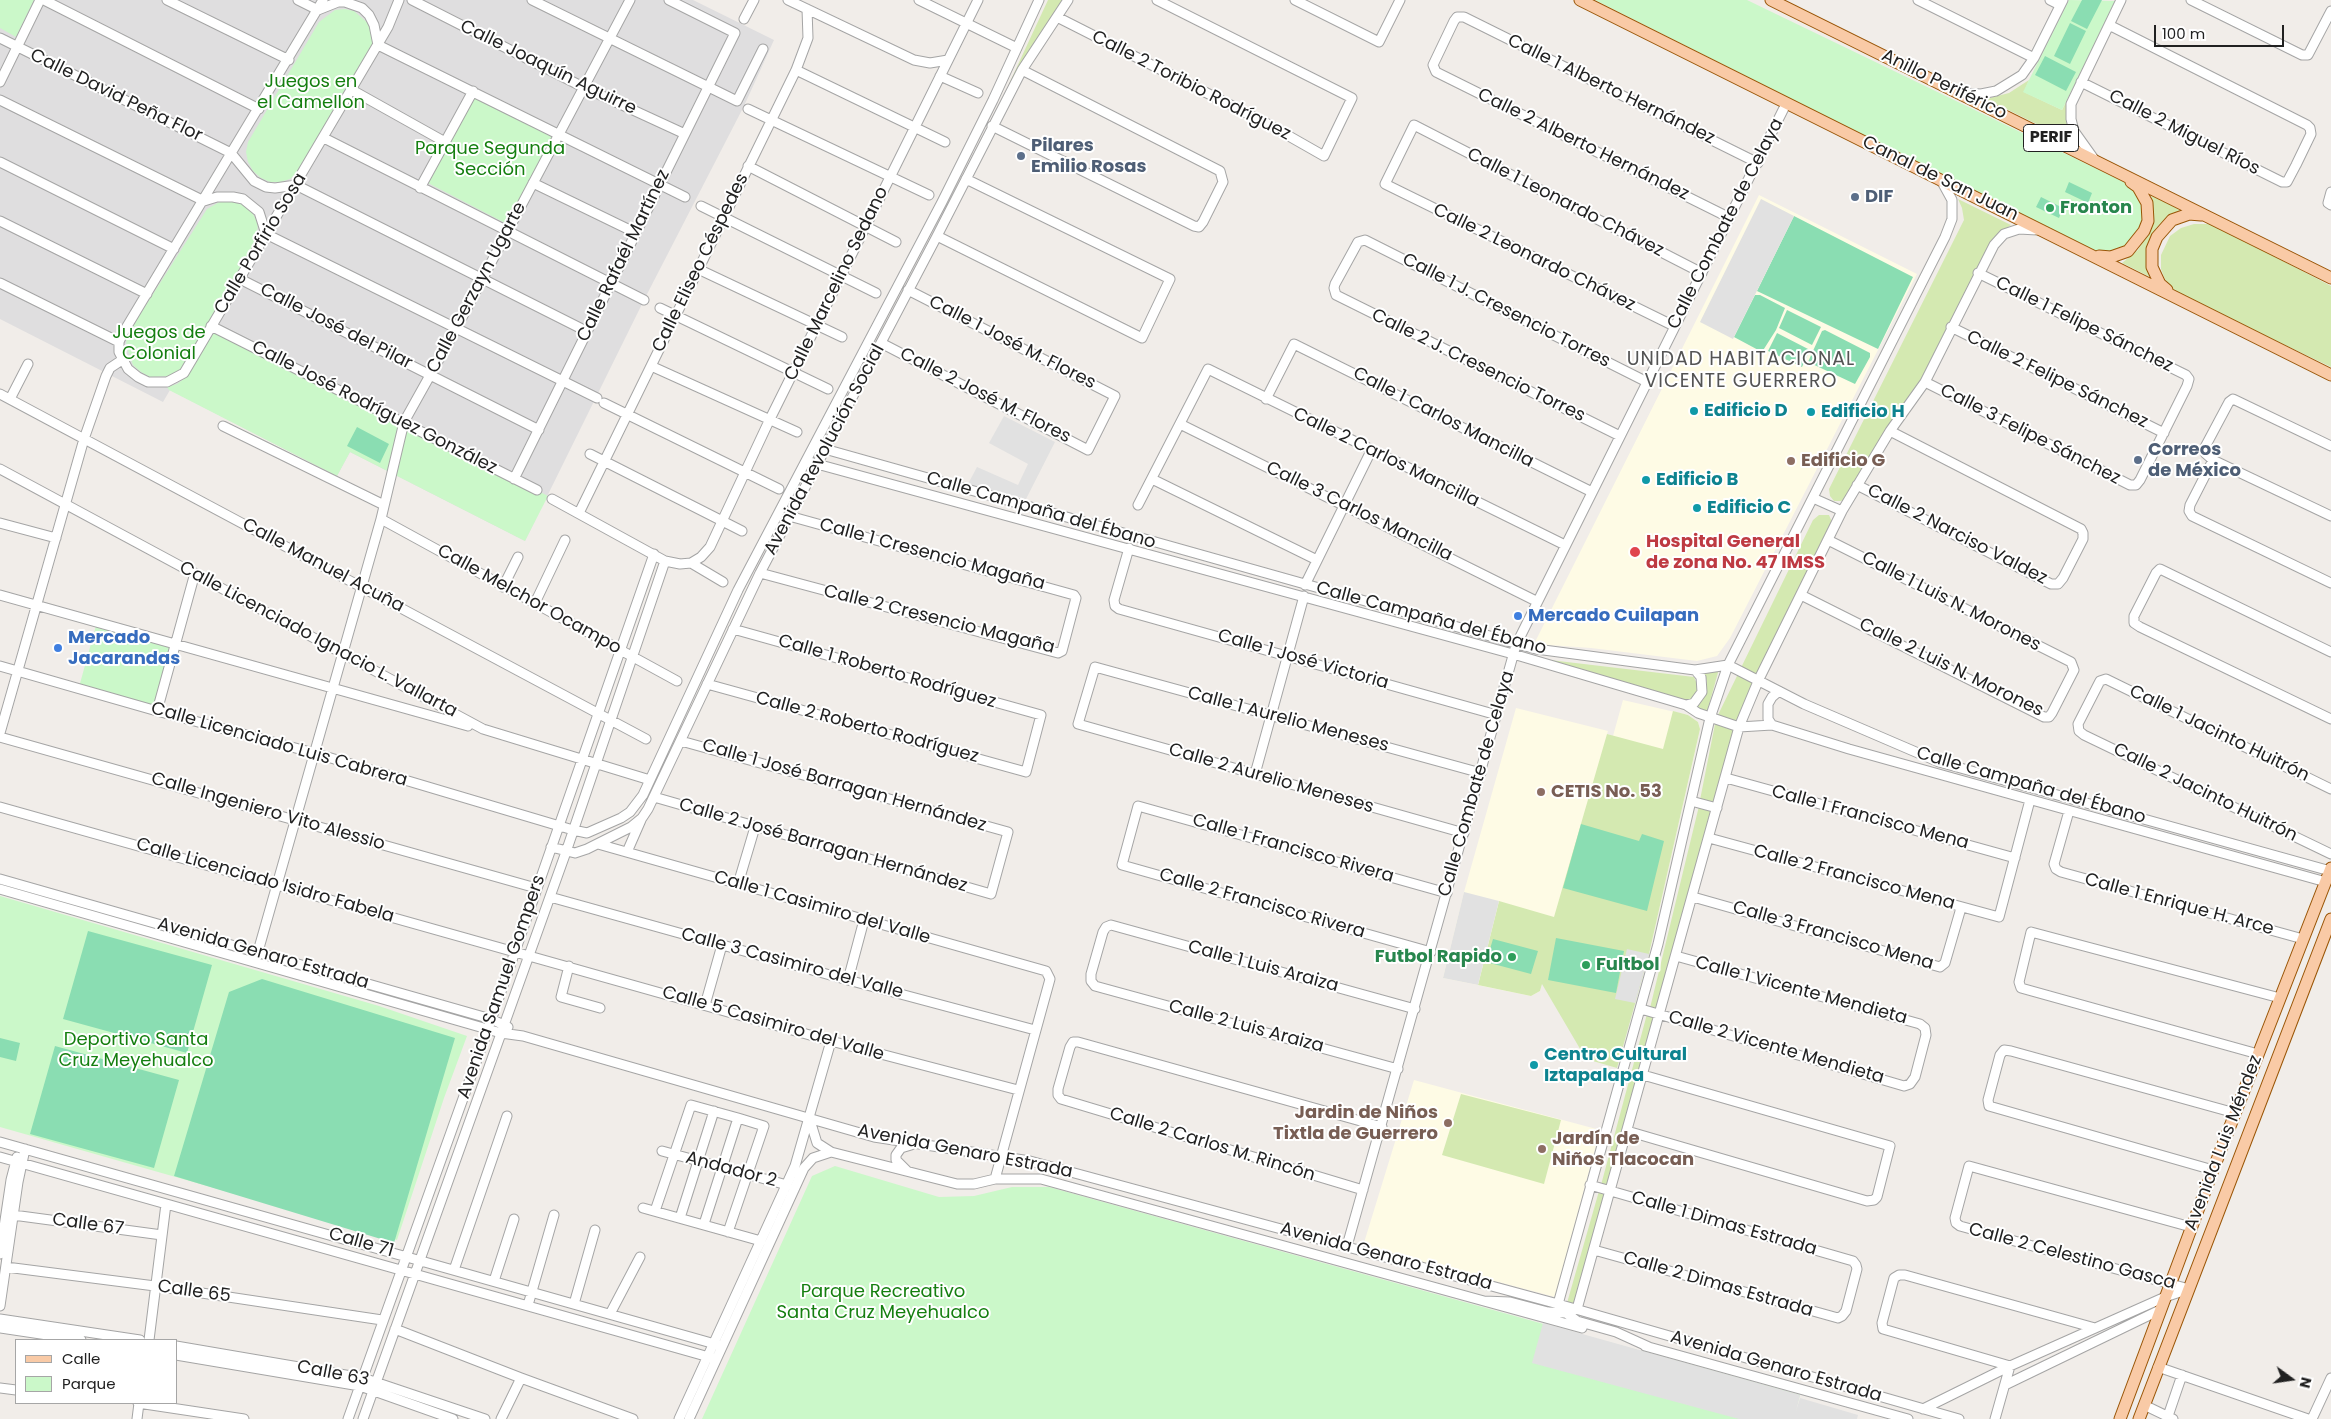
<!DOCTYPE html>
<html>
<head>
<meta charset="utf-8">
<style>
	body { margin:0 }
	#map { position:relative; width:2331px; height:1419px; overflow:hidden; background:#f1ede9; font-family:Poppins,sans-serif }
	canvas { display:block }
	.legend { position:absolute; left:15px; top:1339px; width:162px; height:65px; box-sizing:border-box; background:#fff; border:1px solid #a6a6a6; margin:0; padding:6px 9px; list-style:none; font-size:15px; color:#212121 }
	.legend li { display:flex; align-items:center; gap:10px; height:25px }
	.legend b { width:25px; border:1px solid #a6a6a6 }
	.north { position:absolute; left:2266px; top:1354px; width:50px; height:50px; -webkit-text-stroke:4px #fff; paint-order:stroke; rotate:104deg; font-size:14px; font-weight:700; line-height:20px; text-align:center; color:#212121 }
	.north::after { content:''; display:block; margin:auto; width:18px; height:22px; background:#212121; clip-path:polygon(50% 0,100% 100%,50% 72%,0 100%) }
	.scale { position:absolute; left:2154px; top:25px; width:130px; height:22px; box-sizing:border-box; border:2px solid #212121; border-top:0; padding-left:6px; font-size:15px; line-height:18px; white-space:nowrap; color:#212121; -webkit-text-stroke:4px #fff; paint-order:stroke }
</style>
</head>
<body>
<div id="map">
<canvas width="2331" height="1419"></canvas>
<ul class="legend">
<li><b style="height:6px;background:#f9caa6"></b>Calle</li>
<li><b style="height:14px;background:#cbf8c9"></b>Parque</li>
</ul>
<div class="north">N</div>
<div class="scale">100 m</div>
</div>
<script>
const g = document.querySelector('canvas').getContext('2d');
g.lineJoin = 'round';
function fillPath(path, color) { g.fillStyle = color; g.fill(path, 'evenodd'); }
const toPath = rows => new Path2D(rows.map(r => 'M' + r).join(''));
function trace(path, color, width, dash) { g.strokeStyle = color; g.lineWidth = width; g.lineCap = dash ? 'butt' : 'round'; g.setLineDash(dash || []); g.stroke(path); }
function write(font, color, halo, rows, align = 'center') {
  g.font = font + ' Poppins,sans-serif'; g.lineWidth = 4; g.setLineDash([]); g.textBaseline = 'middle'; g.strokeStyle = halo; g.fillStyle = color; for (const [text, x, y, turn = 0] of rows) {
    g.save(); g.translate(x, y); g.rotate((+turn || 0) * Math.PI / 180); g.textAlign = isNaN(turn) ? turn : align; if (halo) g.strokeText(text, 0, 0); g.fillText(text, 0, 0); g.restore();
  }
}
fillPath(toPath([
	[0,0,693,0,774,40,744,106,644,300,525,541,350,452,337,476,170,390,163,402,0,319]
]), '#dfdedf');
fillPath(toPath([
	[1759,195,1917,274,1730,638,1717,656,1697,661,1591,648,1534,644],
	[1623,700,1688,715,1698,722,1700,729,1649,954,1542,984,1540,991,1531,996,1443,978,1464,892,1516,708,1608,731,1607,734,1613,736],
	[1414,1080,1600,1130,1555,1297,1363,1246]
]), '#fefbe5');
fillPath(toPath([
	[1048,0,1067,0,1008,86],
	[2029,80,2024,92,2062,110,2067,100,2068,121,2075,143,1986,99,2009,93],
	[2151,193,2180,210,2165,219,2156,228,2148,247,2146,260,2150,277,2122,263,2138,250,2149,231,2152,204],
	[1958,199,2011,225,1996,236,1925,378,1847,498,1841,501,1834,501,1830,496,1829,489,1964,220,1962,208],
	[2194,224,2212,224,2331,286,2331,367,2180,295,2167,284,2161,269,2161,255,2170,236,2181,228],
	[1819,515,1829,515,1832,522,1832,531,1736,722,1717,717,1813,520],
	[1533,658,1694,677,1700,691,1695,698,1689,701],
	[1719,669,1707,712,1695,706,1703,699,1707,681,1703,672],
	[1673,711,1688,715,1698,722,1700,729,1649,954,1617,1068,1586,1059,1542,984,1540,991,1531,996,1478,985,1499,901,1554,917,1607,734,1663,749],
	[1715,724,1738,730,1717,804,1700,800],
	[1699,806,1716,811,1660,1011,1650,1008],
	[1647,1014,1658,1018,1610,1187,1601,1185],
	[1461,1094,1561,1120,1544,1184,1442,1155],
	[1599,1191,1608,1194,1577,1305,1567,1303]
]), '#d4e9b1');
fillPath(toPath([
	[0,0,34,0,16,37,0,28],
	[1595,0,1747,0,2128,184,2143,199,2146,219,2122,252,2097,253],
	[2069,0,2116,1,2062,110,2023,92],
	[345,9,354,11,369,24,373,33,373,43,370,52,298,172,290,179,280,182,270,182,261,178,253,171,248,162,246,152,248,142,319,22,335,10],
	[474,94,553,136,507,224,428,183],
	[223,200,241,202,249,207,258,223,256,241,180,371,171,376,150,377,141,372,133,365,126,345,127,335,207,209],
	[213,329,548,496,525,541,350,452,337,476,169,390,167,387,177,384,185,378],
	[97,622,175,643,157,710,79,687],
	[0,896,379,1006,467,1036,444,1098,397,1240,0,1127],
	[835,1166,939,1197,974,1196,1012,1187,1049,1187,1800,1395,1793,1419,702,1419,812,1176]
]), '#cbf8c9');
fillPath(toPath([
	[2082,0,2102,0,2087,29,2071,21],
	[2070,23,2086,31,2070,64,2054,56],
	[2045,56,2076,72,2066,91,2035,75],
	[2069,182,2092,193,2088,203,2065,192],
	[2041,197,2063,208,2059,218,2036,207],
	[1794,216,1913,277,1878,349,1757,291],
	[1755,295,1760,295,1785,308,1776,330,1762,352,1734,337],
	[1787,310,1821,327,1812,345,1779,328],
	[1825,330,1870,353,1870,357,1855,384,1808,362,1822,331],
	[1777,333,1810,350,1802,367,1768,351],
	[357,427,389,444,380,463,347,446],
	[1581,824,1639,841,1642,834,1664,841,1647,911,1563,888],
	[88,931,212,965,187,1053,63,1019],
	[1556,938,1624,951,1616,993,1548,980],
	[1493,939,1538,951,1531,974,1486,962],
	[262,979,455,1038,394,1243,174,1176,229,992],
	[0,1038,20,1043,16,1061,0,1057],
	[55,1046,179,1080,154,1168,30,1134]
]), '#8addb2');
fillPath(toPath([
	[1761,199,1794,216,1733,339,1700,322],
	[1004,416,1055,442,1026,499,968,484,977,467,1018,485,1028,464,989,443],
	[1464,892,1499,901,1478,985,1443,978],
	[1627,949,1649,954,1635,1003,1615,999],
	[1543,1323,1800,1395,1796,1411,1800,1398,1858,1415,1857,1419,1739,1419,1532,1363]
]), '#e1e1e1');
const minor = toPath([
	[44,0,259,109],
	[167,0,289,60],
	[298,0,318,10],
	[323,0,123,333,119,342,119,352,128,369,138,377,148,382,167,382,184,373,388,27,399,0],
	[412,0,583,87,685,134],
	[532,0,737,101,763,49],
	[788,0,914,60,930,63,948,60],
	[919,0,1017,48],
	[1295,0,1379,42,1400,0],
	[1918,0,2034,58],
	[2050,0,2060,5],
	[2191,0,2302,55,2308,55,2331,11],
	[318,10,338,2,345,2,362,8,369,15,374,25,378,45],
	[1057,17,1266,123,1324,156,1352,98,1157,0],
	[744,19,754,0],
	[0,38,231,153,254,181,266,187,275,188,296,185,586,331],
	[378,45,685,197],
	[796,70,945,142],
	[940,76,978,93],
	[0,82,40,0],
	[2081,82,2282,182,2287,182,2296,165,2311,134,2310,128,2307,125,2109,25],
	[352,90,445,142],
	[1963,93,1981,94,1996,91,2022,75,2034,58,2063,0],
	[0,100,204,201,217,197,233,197,243,199,259,212,266,234],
	[748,109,929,195],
	[992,126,1194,226,1199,227,1203,222,1223,182,1220,171,1022,70],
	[324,138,644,300],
	[2094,159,2074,131,2071,119,2071,104,2121,0],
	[0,162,174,249],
	[748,166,896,242],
	[533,183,636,233],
	[420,188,473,91],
	[2331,192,2328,203,2331,205],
	[701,206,876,293],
	[1730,218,1436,72,1433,65,1454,21,1457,17,1464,17,1758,163],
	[0,221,147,294],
	[266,234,597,398],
	[937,236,1142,338,1170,279,966,179],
	[698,269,842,337],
	[240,279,539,430],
	[0,283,119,342],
	[660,308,828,389],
	[211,326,537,490],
	[1674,326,1385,184,1414,125,1702,273],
	[1951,327,2164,433],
	[881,343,1088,450,1115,396,908,290],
	[651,366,797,432],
	[1925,382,2130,485,2136,485,2140,480,2187,386,2189,379,2186,375,1978,273],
	[0,394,646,739],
	[10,399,28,364],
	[1266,399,1294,344,1592,492],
	[604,403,779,489],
	[1180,424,1536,601],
	[223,426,384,505],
	[1620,436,1336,295,1334,288,1335,284,1358,242,1365,240,1647,382],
	[814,446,1536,649,1695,670,1728,665,1804,704,1939,762,2330,871],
	[2331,446,2233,399,2229,402,2205,447,2205,453,2213,460,2331,516],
	[590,454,742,531],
	[2213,460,2190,505,2189,511,2192,516,2331,583],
	[806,461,1513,654,1686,705,1698,713,1739,727,1772,725,1849,749,2326,882],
	[0,469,483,729,650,780],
	[514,479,735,33,669,0],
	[1152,479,1317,560],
	[1857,485,2051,584,2058,584,2063,578,2083,539,2083,533,2081,529,1890,431],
	[1813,498,1842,511],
	[552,499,665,561,680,564,691,563,723,582],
	[1138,505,1208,369,1565,545],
	[579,513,796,70,808,38,807,9],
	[381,519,677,681],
	[0,523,56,538],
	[1129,548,1114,600,1115,606,1119,609,1497,715],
	[691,563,701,557,710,547,769,421,978,0],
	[760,573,1058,653,1062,651,1076,598,1074,595,789,516],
	[1305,585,1371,451],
	[503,587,518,557],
	[0,595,468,726],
	[1801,595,2044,717,2049,717,2052,713,2074,670,2071,662,1828,540],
	[535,603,565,540],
	[2331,652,2160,569,2156,573,2134,616,2134,623,2140,627,2331,719],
	[0,666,157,711,314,753,573,830,587,833,621,818,630,812,643,795,738,590,942,202,993,100,1039,0],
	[707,684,1026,772,1041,715,733,629],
	[1686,705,1694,703,1702,692,1701,677,1695,670],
	[157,711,195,573],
	[1772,725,1768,719,1768,704,1772,697,1779,691],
	[0,733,84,439,106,376,110,368,122,360],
	[0,737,536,888],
	[1255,774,1304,596],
	[1726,778,2015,858],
	[2331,789,2106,679,2100,681,2078,724,2079,731,2084,735,2331,854],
	[654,797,991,894,1008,832,681,741],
	[1691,801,1717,808],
	[0,807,831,1041,1018,1090],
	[2069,811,2054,864,2056,869,2061,872,2303,939],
	[1464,833,1078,724,1095,667,1481,773],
	[1709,838,1999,917,2030,800],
	[598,844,1046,971,1050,979,995,1179],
	[551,847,575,853,587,849,631,827,642,818,648,809,760,573,937,236,1022,70,1068,0],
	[627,852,641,820],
	[0,879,491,1019,508,1027],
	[738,884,755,827],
	[0,889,501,1033,523,1036,874,1137,1030,1161,1558,1304,1959,1419],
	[550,897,848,980,1035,1030],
	[1693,897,1940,967,1945,963,1961,908],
	[1431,952,1122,865,1138,806,1447,893],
	[255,962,381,519,404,422,457,327,630,0],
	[569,966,561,997,600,1008],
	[848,980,864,920],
	[705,1005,722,945],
	[1641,1009,1904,1086,1910,1084,1915,1077,1926,1035,1925,1028,1920,1024,1676,956],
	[2258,1054,2021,988,2019,982,2031,932,2280,998],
	[1398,1069,1095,986,1091,981,1091,974,1103,932,1106,927,1111,925,1415,1009],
	[809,1117,817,1143,831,1152,957,1184,974,1184,995,1179,1041,1179,1582,1328],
	[1627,1131,1867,1201,1874,1200,1877,1197,1890,1146,1643,1075],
	[0,1142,722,1346],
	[662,1151,787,1185],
	[0,1157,716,1359],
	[2213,1170,1989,1106,1988,1100,2000,1055,2004,1050,2011,1051,2235,1113],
	[907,1171,896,1160,896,1155,901,1148,911,1145],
	[1590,1185,1853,1261,1856,1265,1857,1269,1846,1311,1842,1316,1838,1318,1594,1250],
	[1363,1190,1061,1099,1058,1095,1058,1089,1070,1047,1073,1042,1078,1042,1382,1127],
	[643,1208,761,1241],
	[655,1211,691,1105,738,1118,764,1126,728,1232],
	[13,1215,162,1235],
	[680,1218,714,1111],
	[704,1224,738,1118],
	[1347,1246,1516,645,1786,104],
	[0,1254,11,1180,17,1157],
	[6,1267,155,1286,382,1320],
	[454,1270,507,1116],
	[494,1281,514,1219],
	[2189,1289,1960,1226,1956,1223,1955,1218,1969,1166,2191,1227],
	[1484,1301,1510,1302,1548,1312,1566,1313,1577,1309,1739,727,1759,679,1842,511,1890,431,1925,382,1994,245,2004,234,2019,229,2037,230],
	[574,1304,595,1230],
	[528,1305,554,1215],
	[0,1306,18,1182,25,1149],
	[610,1314,640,1257],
	[0,1319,140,1340],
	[0,1328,81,1340],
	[395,1329,521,1378,633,1419],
	[149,1340,166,1204],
	[176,1346,363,1378,485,1419],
	[1645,1346,1908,1419],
	[1649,1347,1616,1332,1577,1321,1566,1313,1558,1304,1658,944,1710,718,1728,665,1945,237,1952,219,1952,200,1941,180],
	[176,1355,360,1386,453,1419],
	[2158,1367,2308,1419],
	[2005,1385,2160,1310],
	[0,1388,16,1390],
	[138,1403,244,1419],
	[2144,1405,2173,1419],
	[1923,1409,2010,1366,2165,1297,2189,1289],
	[2168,1416,2182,1375],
	[137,1419,139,1403],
	[348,1419,488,1029,654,554],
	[363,1419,566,852,665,561],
	[501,1419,521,1378],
	[679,1419,795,1166,831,1041],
	[689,1419,804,1168,813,1158,831,1152],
	[1995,1419,2010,1366,1883,1329,1882,1323,1894,1278,1899,1275,1905,1275,2095,1328],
	[2312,1419,2331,1378]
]);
const major = toPath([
	[1580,0,2331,375],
	[1771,0,2331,278],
	[2099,256,2111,257,2128,251,2144,231,2148,221,2147,203,2138,187,2131,182],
	[2167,290,2160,284,2152,267,2152,249,2157,237,2172,220,2189,214,2201,215],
	[2120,1419,2213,1170,2331,868],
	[2139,1419,2331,919]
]);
trace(minor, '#a5a5a5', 11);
trace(major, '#995506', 13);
trace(minor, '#fff', 9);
trace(major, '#f9caa6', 11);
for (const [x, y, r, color] of [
	[1021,156,5,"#5c6f8a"],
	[1855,197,5,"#5c6f8a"],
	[2050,208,5,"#2e9e5b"],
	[1694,411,5,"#0f9aa8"],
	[1811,412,5,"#0f9aa8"],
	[2138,460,5,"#5c6f8a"],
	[1791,461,5,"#8d6e63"],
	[1646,480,5,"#0f9aa8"],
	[1697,508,5,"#0f9aa8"],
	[1635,552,6,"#e0444e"],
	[1518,616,5,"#3f7fe0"],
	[58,648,5,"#3f7fe0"],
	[1541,792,5,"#8d6e63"],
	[1512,957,5,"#2e9e5b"],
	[1586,965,5,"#2e9e5b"],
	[1534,1065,5,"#0f9aa8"],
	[1448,1123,5,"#8d6e63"],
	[1542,1149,5,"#8d6e63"]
]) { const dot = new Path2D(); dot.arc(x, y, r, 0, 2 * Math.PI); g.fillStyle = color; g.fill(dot); trace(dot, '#fff', 2); }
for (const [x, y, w] of [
	[2051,138,55]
]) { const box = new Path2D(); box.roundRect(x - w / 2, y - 13.5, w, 27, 4); g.fillStyle = '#fff'; g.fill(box); trace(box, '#212121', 1); }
write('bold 16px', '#212121', null, [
	["PERIF",2051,138]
]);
write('18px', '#212121', '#fff', [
	["Calle Joaquín Aguirre",548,68,26],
	["Anillo Periférico",1944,85,26],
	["Calle 2 Toribio Rodríguez",1191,86,27],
	["Calle 1 Alberto Hernández",1611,90,26],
	["Calle David Peña Flor",116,96,26],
	["Calle 2 Miguel Ríos",2184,133,27],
	["Calle 2 Alberto Hernández",1583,145,26],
	["Canal de San Juan",1940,179,26],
	["Calle 1 Leonardo Chávez",1565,203,27],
	["Calle Combate de Celaya",1726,224,-63],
	["Calle Porfirio Sosa",261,244,-59],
	["Calle Rafaél Martínez",624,256,-64],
	["Calle 2 Leonardo Chávez",1534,258,26],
	["Calle Eliseo Céspedes",701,263,-64],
	["Calle Marcelino Sedano",837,284,-64],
	["Calle Gerzayn Ugarte",477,288,-62],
	["Calle 1 J. Cresencio Torres",1506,311,27],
	["Calle 1 Felipe Sánchez",2084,325,26],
	["Calle José del Pilar",336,327,27],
	["Calle 1 José M. Flores",1012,343,27],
	["Calle 2 J. Cresencio Torres",1478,366,26],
	["Calle 2 Felipe Sánchez",2057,380,26],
	["Calle 2 José M. Flores",985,396,27],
	["Calle José Rodríguez González",374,408,27],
	["Calle 1 Carlos Mancilla",1443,418,27],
	["Calle 3 Felipe Sánchez",2030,435,27],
	["Avenida Revolución Social",825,450,-62],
	["Calle 2 Carlos Mancilla",1386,458,26],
	["Calle Campaña del Ébano",1041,511,16],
	["Calle 3 Carlos Mancilla",1359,512,26],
	["Calle 2 Narciso Valdez",1957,535,27],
	["Calle 1 Cresencio Magaña",932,555,15],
	["Calle Manuel Acuña",323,566,28],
	["Calle Melchor Ocampo",529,600,29],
	["Calle 1 Luis N. Morones",1951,602,27],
	["Calle Campaña del Ébano",1431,619,15],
	["Calle 2 Cresencio Magaña",939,620,14],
	["Calle Licenciado Ignacio L. Vallarta",318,640,28],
	["Calle 1 José Victoria",1303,660,16],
	["Calle 2 Luis N. Morones",1951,668,26],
	["Calle 1 Roberto Rodríguez",887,672,16],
	["Calle 1 Aurelio Meneses",1288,720,15],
	["Calle 2 Roberto Rodríguez",867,728,15],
	["Calle 1 Jacinto Huitrón",2219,734,26],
	["Calle Licenciado Luis Cabrera",279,745,16],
	["Calle 2 Aurelio Meneses",1271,779,16],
	["Calle Combate de Celaya",1477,784,-74],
	["Calle 1 José Barragan Hernández",844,786,16],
	["Calle Campaña del Ébano",2031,786,16],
	["Calle 2 Jacinto Huitrón",2205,793,26],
	["Calle Ingeniero Vito Alessio",268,812,16],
	["Calle 1 Francisco Mena",1870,818,15],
	["Calle 2 José Barragan Hernández",823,846,16],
	["Calle 1 Francisco Rivera",1293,849,16],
	["Calle 2 Francisco Mena",1854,878,15],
	["Calle Licenciado Isidro Fabela",265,881,16],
	["Calle 2 Francisco Rivera",1262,904,16],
	["Calle 1 Enrique H. Arce",2179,905,15],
	["Calle 1 Casimiro del Valle",822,908,16],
	["Calle 3 Francisco Mena",1833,936,16],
	["Avenida Genaro Estrada",263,954,16],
	["Calle 3 Casimiro del Valle",792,964,15],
	["Calle 1 Luis Araiza",1263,967,15],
	["Avenida Samuel Gompers",502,987,-71],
	["Calle 1 Vicente Mendieta",1801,991,15],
	["Calle 5 Casimiro del Valle",773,1024,16],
	["Calle 2 Luis Araiza",1246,1027,15],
	["Calle 2 Vicente Mendieta",1776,1048,16],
	["Avenida Luis Méndez",2224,1143,-69],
	["Calle 2 Carlos M. Rincón",1212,1145,17],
	["Avenida Genaro Estrada",965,1152,11],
	["Andador 2",731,1170,15],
	["Calle 1 Dimas Estrada",1724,1224,16],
	["Calle 67",88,1225,8],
	["Calle 71",361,1243,16],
	["Avenida Genaro Estrada",1386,1257,15],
	["Calle 2 Celestino Gasca",2072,1257,15],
	["Calle 2 Dimas Estrada",1718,1285,16],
	["Calle 65",194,1292,8],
	["Avenida Genaro Estrada",1776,1367,16],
	["Calle 63",333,1374,11]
]);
write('18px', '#157f10', '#fff', [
	["Juegos en",311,82],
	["el Camellon",311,103],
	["Parque Segunda",490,149],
	["Sección",490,170],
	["Juegos de",159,333],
	["Colonial",159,354],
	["Deportivo Santa",136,1040],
	["Cruz Meyehualco",136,1061],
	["Parque Recreativo",883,1292],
	["Santa Cruz Meyehualco",883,1313]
]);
write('bold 18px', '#4e5e75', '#fff', [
	["Pilares",1031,146],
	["Emilio Rosas",1031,167],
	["DIF",1865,197],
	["Correos",2148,450],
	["de México",2148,471]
], 'left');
write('bold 18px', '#27864d', '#fff', [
	["Fronton",2060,208],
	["Futbol Rapido",1502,957,"right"],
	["Fultbol",1596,965]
], 'left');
write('bold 18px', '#0d838f', '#fff', [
	["Edificio D",1704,411],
	["Edificio H",1821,412],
	["Edificio B",1656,480],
	["Edificio C",1707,508],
	["Centro Cultural",1544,1055],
	["Iztapalapa",1544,1076]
], 'left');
write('bold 18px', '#785e54', '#fff', [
	["Edificio G",1801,461],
	["CETIS No. 53",1551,792],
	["Jardin de Niños",1438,1113,"right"],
	["Tixtla de Guerrero",1438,1134,"right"],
	["Jardín de",1552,1139],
	["Niños Tlacocan",1552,1160]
], 'left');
write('bold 18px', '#be3a42', '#fff', [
	["Hospital General",1646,542],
	["de zona No. 47 IMSS",1646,563]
], 'left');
write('bold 18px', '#366cbe', '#fff', [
	["Mercado Cuilapan",1528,616],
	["Mercado",68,638],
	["Jacarandas",68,659]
], 'left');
g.letterSpacing = '1px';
write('19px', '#545454', '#fff', [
	["UNIDAD HABITACIONAL",1741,360],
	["VICENTE GUERRERO",1741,382]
]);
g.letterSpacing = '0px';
</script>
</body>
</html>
